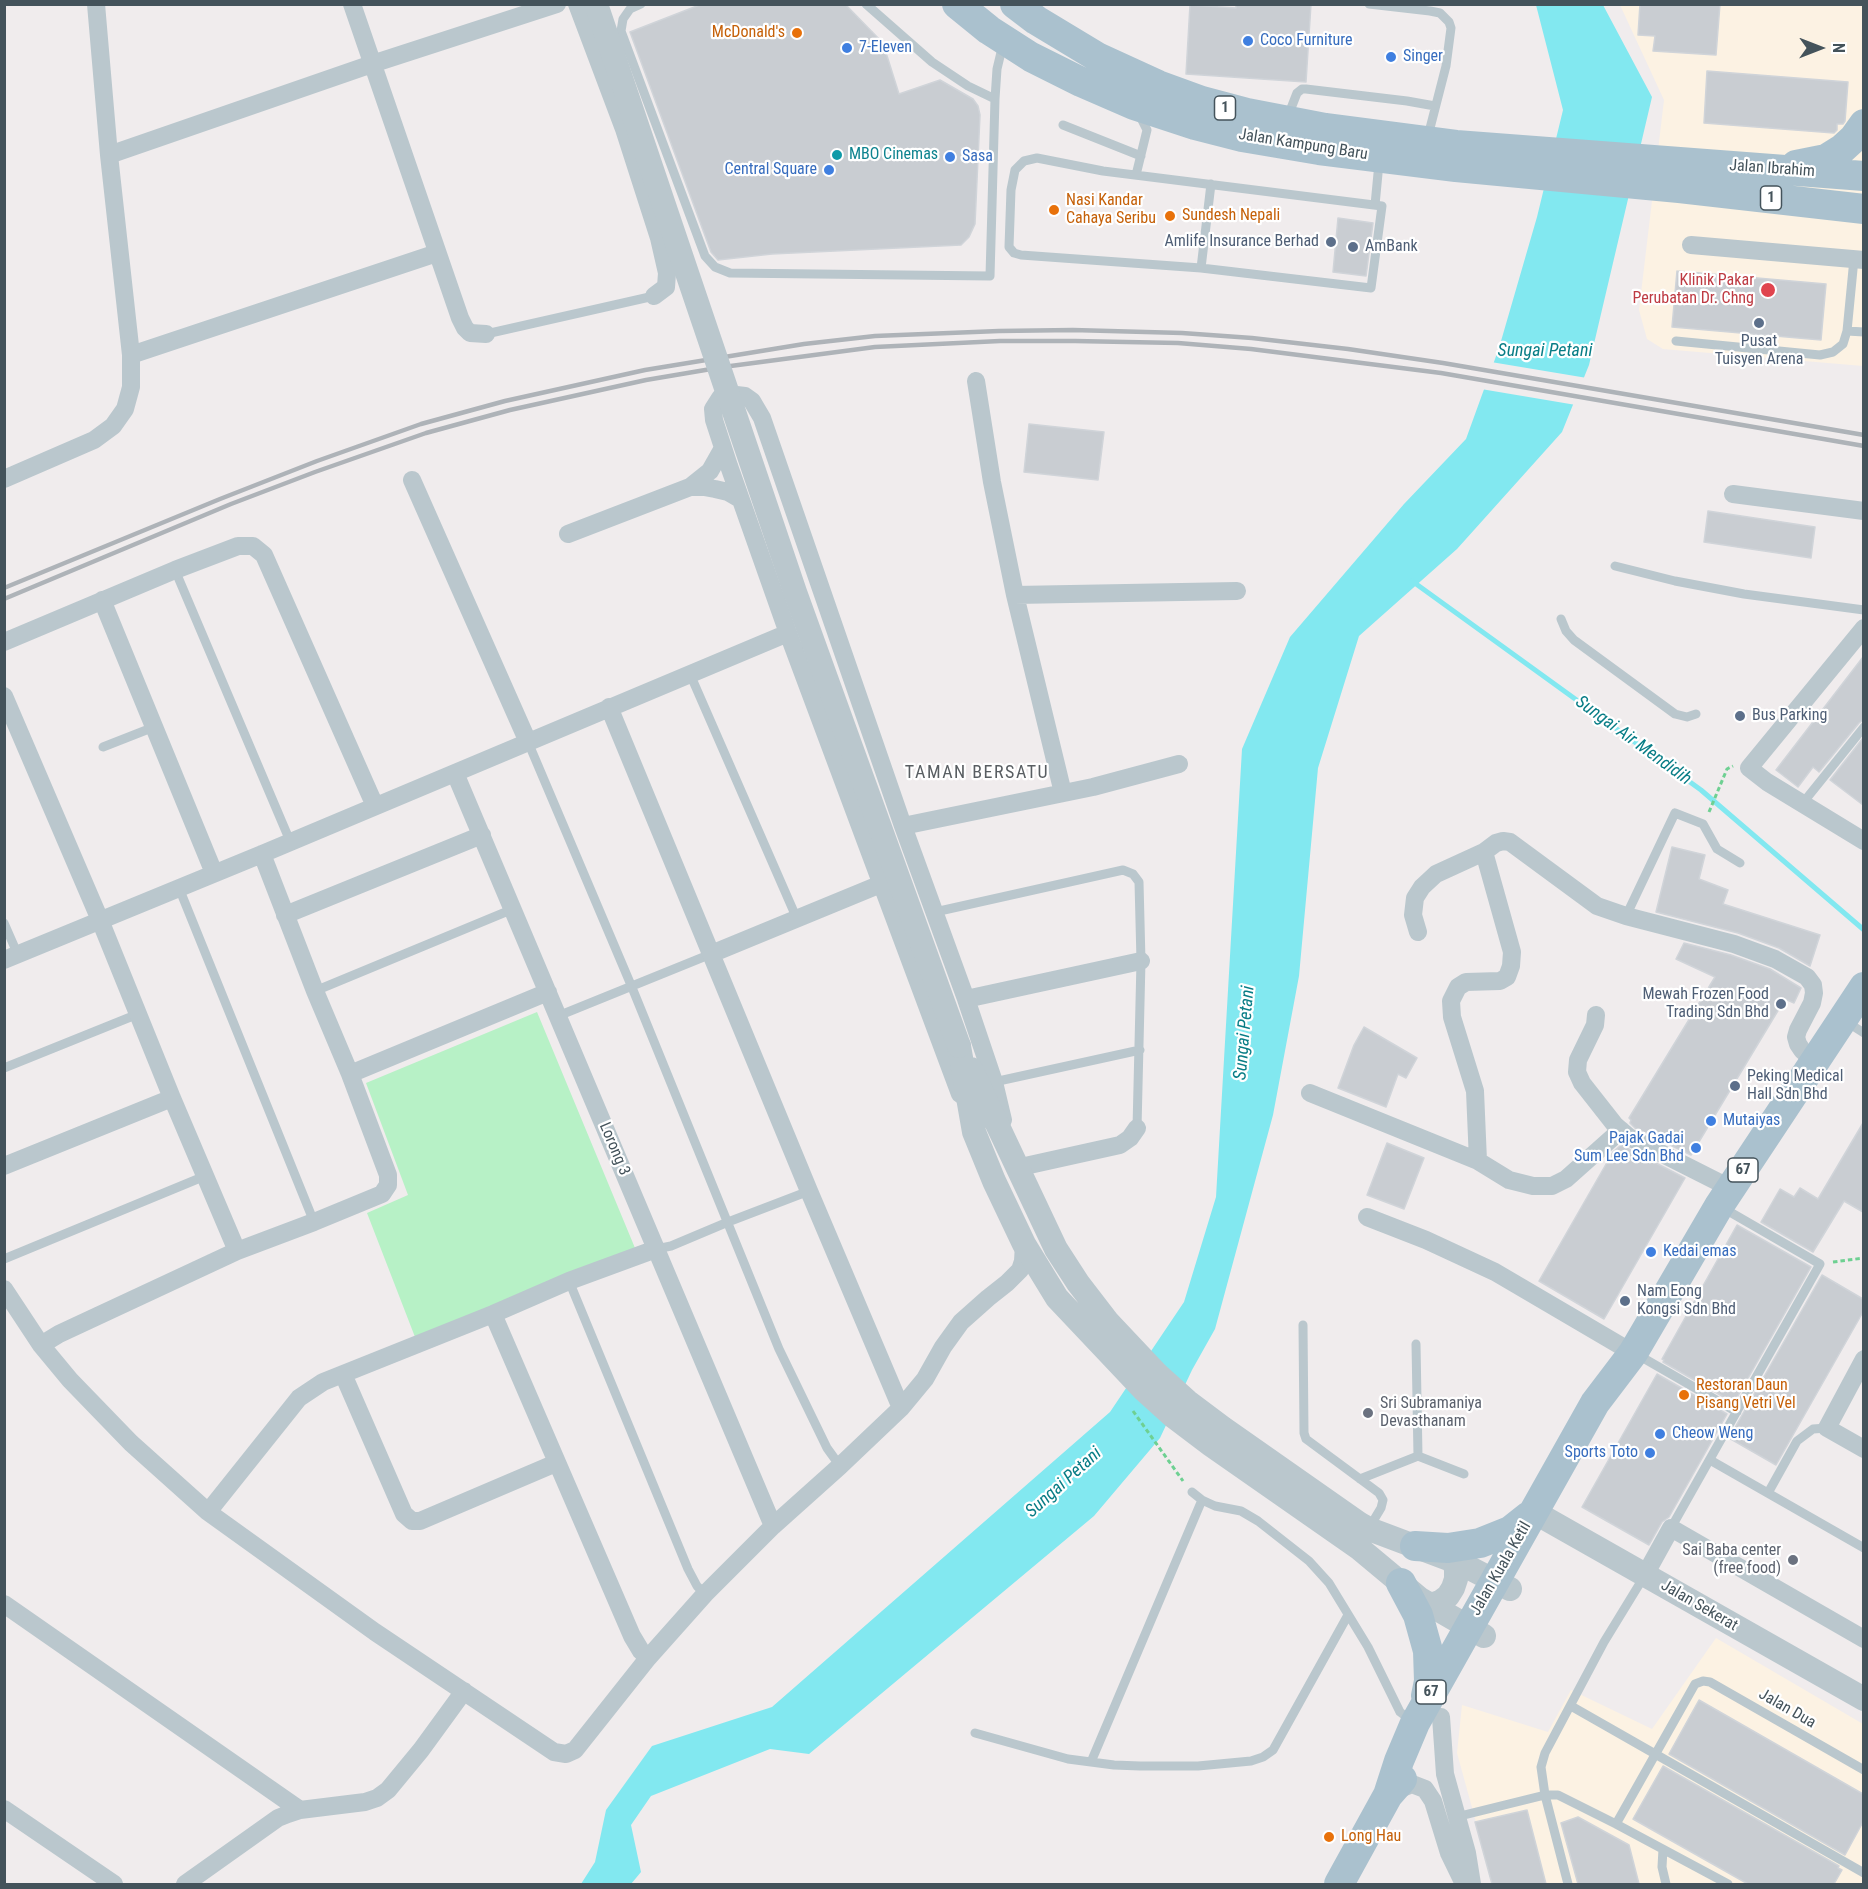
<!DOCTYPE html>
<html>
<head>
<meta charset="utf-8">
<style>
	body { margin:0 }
	#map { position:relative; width:1868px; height:1889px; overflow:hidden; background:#f0eced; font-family:"Roboto Condensed",sans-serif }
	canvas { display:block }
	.frame { position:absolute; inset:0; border:6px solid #44535b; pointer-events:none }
	.north { position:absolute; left:1790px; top:18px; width:60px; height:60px; -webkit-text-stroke:4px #fff; paint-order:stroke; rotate:90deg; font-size:16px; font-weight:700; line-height:24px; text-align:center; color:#44535b }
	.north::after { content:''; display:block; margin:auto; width:21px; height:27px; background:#44535b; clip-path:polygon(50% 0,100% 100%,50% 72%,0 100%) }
</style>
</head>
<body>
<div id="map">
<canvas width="1868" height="1889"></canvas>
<div class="frame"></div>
<div class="north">N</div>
</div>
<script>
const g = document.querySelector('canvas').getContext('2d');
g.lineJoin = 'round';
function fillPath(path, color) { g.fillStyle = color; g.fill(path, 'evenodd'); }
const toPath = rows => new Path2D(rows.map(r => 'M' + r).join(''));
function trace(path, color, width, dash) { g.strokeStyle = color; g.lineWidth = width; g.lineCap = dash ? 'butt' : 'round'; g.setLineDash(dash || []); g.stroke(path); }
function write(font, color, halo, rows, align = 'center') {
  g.font = font + ' "Roboto Condensed",sans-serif'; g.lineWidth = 4.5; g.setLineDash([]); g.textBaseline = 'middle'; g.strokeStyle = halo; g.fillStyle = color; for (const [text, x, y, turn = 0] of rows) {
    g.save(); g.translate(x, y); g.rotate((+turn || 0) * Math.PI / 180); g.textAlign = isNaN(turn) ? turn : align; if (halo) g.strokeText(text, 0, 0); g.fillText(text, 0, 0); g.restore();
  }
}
fillPath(toPath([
	[1620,5,1863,5,1863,366,1663,349,1647,339,1639,310,1664,100],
	[1716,1638,1863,1724,1863,1884,1493,1884,1457,1753,1462,1705,1548,1732,1571,1690,1652,1729]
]), '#fcf2e3');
fillPath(toPath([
	[537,1012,635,1248,415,1337,367,1213,408,1195,366,1083]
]), '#b7f1c6');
fillPath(toPath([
	[1536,5,1603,5,1652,97,1589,365,1562,432,1457,549,1359,636,1318,768,1299,976,1273,1115,1215,1329,1192,1370,1160,1438,1094,1516,809,1754,770,1749,651,1796,631,1825,641,1872,631,1884,581,1884,595,1862,606,1810,652,1746,772,1707,1110,1412,1184,1302,1216,1197,1242,749,1290,637,1404,504,1466,439,1499,348,1537,217,1563,110]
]), '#82e8f0');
fillPath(toPath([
	[1491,362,1587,378,1576,405,1481,389]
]), '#f0eced');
trace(toPath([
	[1412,581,1701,790,1864,930]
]), '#82e8f0', 5);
const building = toPath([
	[702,4,845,4,883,43,899,94,940,80,973,99,978,106,980,115,975,224,969,237,961,245,772,254,718,260,711,252,630,32,702,4],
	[1236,4,1311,4,1306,82,1186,74,1190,5,1236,8,1236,4],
	[1640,4,1720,4,1716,55,1653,51,1655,36,1638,35,1640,4],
	[1707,71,1848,82,1845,121,1843,124,1837,124,1837,130,1834,133,1704,123,1707,71],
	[1338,218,1373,223,1366,276,1333,272,1338,218],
	[1677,271,1826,284,1821,340,1672,327,1677,271],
	[1029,424,1104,432,1098,480,1024,472,1029,424],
	[1708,511,1815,527,1811,558,1704,542,1708,511],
	[1863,657,1863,720,1859,723,1819,772,1813,767,1798,787,1776,770,1863,657],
	[1863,738,1863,805,1830,780,1863,738],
	[1672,847,1705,855,1699,879,1728,890,1723,904,1820,935,1810,966,1779,948,1738,933,1656,912,1672,847],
	[1684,943,1731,955,1770,969,1801,988,1794,1003,1785,999,1691,1155,1635,1128,1630,1123,1631,1120,1629,1118,1715,977,1676,959,1684,943],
	[1364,1027,1417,1058,1406,1078,1398,1074,1386,1107,1338,1088,1354,1045,1364,1027],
	[1863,1123,1863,1212,1844,1201,1813,1252,1761,1222,1780,1189,1794,1197,1800,1188,1818,1199,1863,1123],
	[1387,1143,1424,1158,1404,1209,1367,1195,1387,1143],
	[1621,1145,1685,1178,1604,1319,1539,1281,1613,1152,1621,1145],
	[1737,1225,1811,1267,1734,1403,1663,1362,1664,1360,1662,1359,1737,1225],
	[1822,1275,1863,1299,1863,1312,1776,1465,1729,1438,1822,1275],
	[1657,1374,1727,1414,1669,1517,1662,1522,1649,1545,1582,1507,1657,1374],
	[1699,1700,1863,1794,1863,1822,1845,1855,1669,1754,1699,1700],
	[1663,1766,1839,1866,1838,1868,1842,1870,1834,1884,1748,1884,1633,1819,1663,1766],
	[1527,1810,1546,1884,1492,1884,1475,1822,1527,1810],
	[1578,1817,1629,1845,1639,1884,1578,1884,1561,1823,1578,1817]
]);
fillPath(building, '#c9cdd2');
trace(building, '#d0d4d9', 1.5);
trace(toPath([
	[1709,812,1727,769,1733,766],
	[1833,1262,1864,1258],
	[1133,1411,1183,1481]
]), '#6ed092', 3, [4.5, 3]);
trace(toPath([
	[641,4,630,9,623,19,621,31,705,256,715,267,730,273,990,276,995,99,997,69,1003,44],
	[866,4,932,62,968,86,995,99],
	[1369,4,1430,11,1440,13,1449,22,1451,28,1446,66,1428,136],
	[1288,116,1297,93,1302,89,1306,89,1407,101,1435,106],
	[1063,125,1141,156],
	[1037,158,1103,171,1382,206,1371,288,1201,268,1021,255,1014,253,1009,247,1011,190,1015,170,1024,161,1037,158],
	[1136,175,1147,130,1139,114],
	[1375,205,1379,163],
	[1201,268,1211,184],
	[1847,331,1864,332],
	[486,334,654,296],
	[1676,341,1820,355,1833,352,1843,344,1847,331,1854,259],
	[1615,566,1675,581,1744,594,1864,610],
	[175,570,290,841],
	[1561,619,1566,631,1574,640,1675,714,1687,717,1696,714],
	[690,674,797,919],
	[528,742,631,985,779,1349,827,1448,840,1466],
	[103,747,154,727],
	[1802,804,1864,727],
	[179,888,314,1222],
	[935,912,1123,870,1133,874,1139,882,1141,961,1137,1128],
	[1626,916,1675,813,1703,824,1717,849,1740,863],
	[4,923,18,955],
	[315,991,513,909],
	[558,1016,711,954],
	[1845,1021,1864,1033],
	[4,1068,138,1014],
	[994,1082,1140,1050],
	[656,1249,671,1246,728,1222,809,1191],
	[4,1259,205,1176],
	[569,1281,688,1569,697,1586,705,1594],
	[1303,1325,1304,1433,1306,1439,1379,1493,1383,1500,1381,1508,1369,1528],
	[1416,1344,1418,1456],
	[1638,1355,1737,1412],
	[1710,1460,1864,1548],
	[1360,1479,1418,1456,1464,1474],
	[1192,1492,1202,1500,1215,1506,1241,1511,1258,1521,1309,1561,1329,1583,1368,1647,1400,1712,1412,1721],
	[1768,1493,1797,1441,1813,1429,1827,1428],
	[1671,1528,1820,1264,1723,1208],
	[1571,1706,1864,1873],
	[975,1733,1068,1759,1114,1765,1140,1766,1198,1766,1251,1761,1263,1757,1273,1750,1348,1615],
	[1091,1762,1202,1500],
	[1456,1817,1545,1795,1558,1795,1616,1824,1728,1884],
	[1616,1824,1695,1684,1703,1681,1710,1682,1864,1770],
	[1663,1849,1662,1867,1666,1884],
	[1568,1884,1545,1795,1541,1767,1545,1753,1604,1642,1645,1575]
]), '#bac7cd', 9);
trace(toPath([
	[352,4,460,318,465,328,470,333,486,334],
	[577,4,624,129,659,238,667,273,666,287,654,296],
	[109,155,372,64,557,4],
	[1691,245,1864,260],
	[131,355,437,253],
	[976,381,992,482,1015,595,1063,793],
	[4,479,94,440,113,426,125,409,131,387,131,355,109,155,96,4],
	[412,480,528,742],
	[690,487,704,487,715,489,728,492,740,499],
	[1733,494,1864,511],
	[568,534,690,487,710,471,723,448],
	[1015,595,1237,591],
	[102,600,214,873],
	[1864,628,1749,768,1767,782,1864,841],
	[4,642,175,570,238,546,253,546,264,555,375,806],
	[4,696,100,920,172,1098,237,1251],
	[609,707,809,1191,901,1408],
	[455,773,773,1526],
	[903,826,1093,787,1179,764],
	[285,915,482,835],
	[1418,932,1413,915,1415,898,1422,887,1436,874,1484,852,1496,843,1503,841,1510,842,1597,906,1626,916,1734,944,1775,959,1807,977,1813,985,1814,993,1812,1003,1798,1030,1796,1037,1798,1044,1802,1050,1814,1061],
	[711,954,881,884],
	[4,960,262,854,788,633],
	[966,999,1141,961],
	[1596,1015,1595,1025,1578,1060,1577,1072,1582,1083,1615,1125,1629,1137,1730,1188],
	[350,1074,548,992],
	[1310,1093,1478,1161,1509,1180,1533,1186,1552,1186,1566,1179,1621,1130],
	[960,1094,788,633,729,466,714,420,713,409,720,398,728,394,745,396,752,401,762,418,903,826,966,999,994,1082,1003,1120],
	[1478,1161,1475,1091,1452,1017,1451,1001,1458,987,1466,982,1500,981,1507,977,1511,966,1512,952,1484,852],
	[4,1166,172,1098],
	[1016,1168,1120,1145,1130,1138,1137,1128],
	[1367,1217,1426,1240,1495,1272,1633,1353],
	[4,1289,41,1345,70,1380,131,1443,208,1512,375,1632,554,1752,566,1754,575,1750,648,1658,705,1594,773,1526,840,1466,901,1408,925,1379,943,1347,961,1322,988,1298,1007,1283,1020,1270,1023,1261,1024,1244],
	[493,1314,632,1636,641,1651,648,1658],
	[41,1345,59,1334,237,1251,314,1222,382,1194,388,1185,388,1175,350,1074,315,991,262,854],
	[1864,1359,1827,1428,1864,1449],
	[343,1374,404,1514,412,1521,420,1521,556,1463],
	[208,1512,299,1398,323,1382,493,1314,569,1281,656,1249],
	[1645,1575,1671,1528,1864,1639],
	[4,1604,300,1810],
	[1441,1717,1445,1774,1467,1853,1472,1884],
	[1393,1792,1412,1784,1425,1789,1433,1801,1449,1853,1464,1884],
	[4,1809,114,1884],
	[185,1884,278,1818,288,1814,300,1810,365,1802,377,1798,388,1790,421,1750,464,1691]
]), '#bac7cd', 18);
trace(toPath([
	[959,1046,974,1132,994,1181,1024,1244,1057,1298,1143,1389,1174,1417,1211,1445,1360,1549,1420,1599,1484,1636],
	[971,1069,1056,1249,1078,1283,1108,1322,1157,1374,1187,1401,1223,1428,1360,1524,1369,1529,1462,1564,1510,1589],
	[1534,1512,1864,1699],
	[1431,1605,1440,1602,1448,1596,1453,1588,1456,1579,1456,1569,1453,1560]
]), '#bac7cd', 24);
trace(toPath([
	[957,4,989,30,1031,57,1081,82,1134,105,1195,125,1242,137,1319,150,1456,167,1679,188,1864,209],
	[1015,4,1036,20,1099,58,1158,85,1202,101,1247,113,1325,128,1456,145,1864,176],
	[1796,165,1826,159,1842,149,1854,138,1864,124],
	[1415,1546,1448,1548,1480,1543,1510,1531,1529,1516],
	[1401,1583,1418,1615,1428,1651,1429,1681,1426,1696],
	[1388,1795,1399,1761,1415,1723,1595,1403,1633,1353,1719,1206,1864,987],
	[1339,1884,1388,1795,1402,1779]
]), '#aac1ce', 30);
trace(toPath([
	[4,588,220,499,317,461,421,424,505,401,645,370,804,344,875,336,999,331,1073,330,1182,333,1252,338,1348,349,1443,363,1864,435],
	[4,599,231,504,315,472,426,433,510,410,646,380,723,367,875,347,1000,341,1075,341,1178,343,1251,349,1441,373,1864,446]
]), '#aeb3b8', 4.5);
trace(toPath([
	[596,4,795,592,959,1046]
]), '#bac7cd', 24);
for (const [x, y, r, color] of [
	[797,33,6,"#e8710a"],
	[1248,41,6,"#3f7fe0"],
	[847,48,6,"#3f7fe0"],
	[1391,57,6,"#3f7fe0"],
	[837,155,6,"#0f9aa8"],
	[950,157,6,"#3f7fe0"],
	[829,170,6,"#3f7fe0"],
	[1054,210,6,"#e8710a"],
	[1170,216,6,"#e8710a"],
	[1331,242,6,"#5c6f8a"],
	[1353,247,6,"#5c6f8a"],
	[1768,290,8,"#e0444e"],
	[1759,323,6,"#5c6f8a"],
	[1740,716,6,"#5c6f8a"],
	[1781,1004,6,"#5c6f8a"],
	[1735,1086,6,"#5c6f8a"],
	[1711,1121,6,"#3f7fe0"],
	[1696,1148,6,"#3f7fe0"],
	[1651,1252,6,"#3f7fe0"],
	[1625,1301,6,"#5c6f8a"],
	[1684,1395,6,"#e8710a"],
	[1368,1413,6,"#6b7280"],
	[1660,1434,6,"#3f7fe0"],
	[1650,1453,6,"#3f7fe0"],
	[1793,1560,6,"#6b7280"],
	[1329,1837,6,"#e8710a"]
]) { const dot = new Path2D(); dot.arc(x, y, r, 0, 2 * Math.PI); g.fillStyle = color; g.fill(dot); trace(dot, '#fff', 2); }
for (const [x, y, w] of [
	[1225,108,21],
	[1771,198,21],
	[1743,1170,30],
	[1431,1692,30]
]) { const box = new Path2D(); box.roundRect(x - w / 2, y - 12, w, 24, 4.5); g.fillStyle = '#fff'; g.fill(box); trace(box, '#44535b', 1.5); }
write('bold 15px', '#44535b', null, [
	["1",1225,108],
	["1",1771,198],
	["67",1743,1170],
	["67",1431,1692]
]);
write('16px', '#c56008', '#fff', [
	["McDonald's",785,33,"right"],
	["Nasi Kandar",1066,201],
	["Cahaya Seribu",1066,219],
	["Sundesh Nepali",1182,216],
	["Restoran Daun",1696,1386],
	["Pisang Vetri Vel",1696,1404],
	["Long Hau",1341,1837]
], 'left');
write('16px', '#366cbe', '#fff', [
	["Coco Furniture",1260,41],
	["7-Eleven",859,48],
	["Singer",1403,57],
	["Sasa",962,157],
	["Central Square",817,170,"right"],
	["Mutaiyas",1723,1121],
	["Pajak Gadai",1684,1139,"right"],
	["Sum Lee Sdn Bhd",1684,1157,"right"],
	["Kedai emas",1663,1252],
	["Cheow Weng",1672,1434],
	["Sports Toto",1638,1453,"right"]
], 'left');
write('16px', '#44535b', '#fff', [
	["Jalan Kampung Baru",1303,145,9],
	["Jalan Ibrahim",1772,169,4],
	["Lorong 3",614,1149,67],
	["Jalan Kuala Ketil",1501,1569,-60],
	["Jalan Sekerat",1699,1606,30],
	["Jalan Dua",1787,1709,30]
]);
write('16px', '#0d838f', '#fff', [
	["MBO Cinemas",849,155]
], 'left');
write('16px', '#4e5e75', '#fff', [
	["Amlife Insurance Berhad",1319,242,"right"],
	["AmBank",1365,247],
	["Pusat",1759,342,"center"],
	["Tuisyen Arena",1759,360,"center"],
	["Bus Parking",1752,716],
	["Mewah Frozen Food",1769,995,"right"],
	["Trading Sdn Bhd",1769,1013,"right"],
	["Peking Medical",1747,1077],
	["Hall Sdn Bhd",1747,1095],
	["Nam Eong",1637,1292],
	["Kongsi Sdn Bhd",1637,1310]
], 'left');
write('16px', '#be3a42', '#fff', [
	["Klinik Pakar",1754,281],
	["Perubatan Dr. Chng",1754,299]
], 'right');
write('16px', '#5b616d', '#fff', [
	["Sri Subramaniya",1380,1404],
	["Devasthanam",1380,1422],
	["Sai Baba center",1781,1551,"right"],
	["(free food)",1781,1569,"right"]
], 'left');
write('italic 18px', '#087d86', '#fff', [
	["Sungai Petani",1545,351],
	["Sungai Air Mendidih",1633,741,36],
	["Sungai Petani",1245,1033,-85],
	["Sungai Petani",1064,1483,-42]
]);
g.letterSpacing = '1.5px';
write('18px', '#595e62', '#fff', [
	["TAMAN BERSATU",977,773]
]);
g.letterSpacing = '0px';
</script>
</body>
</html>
